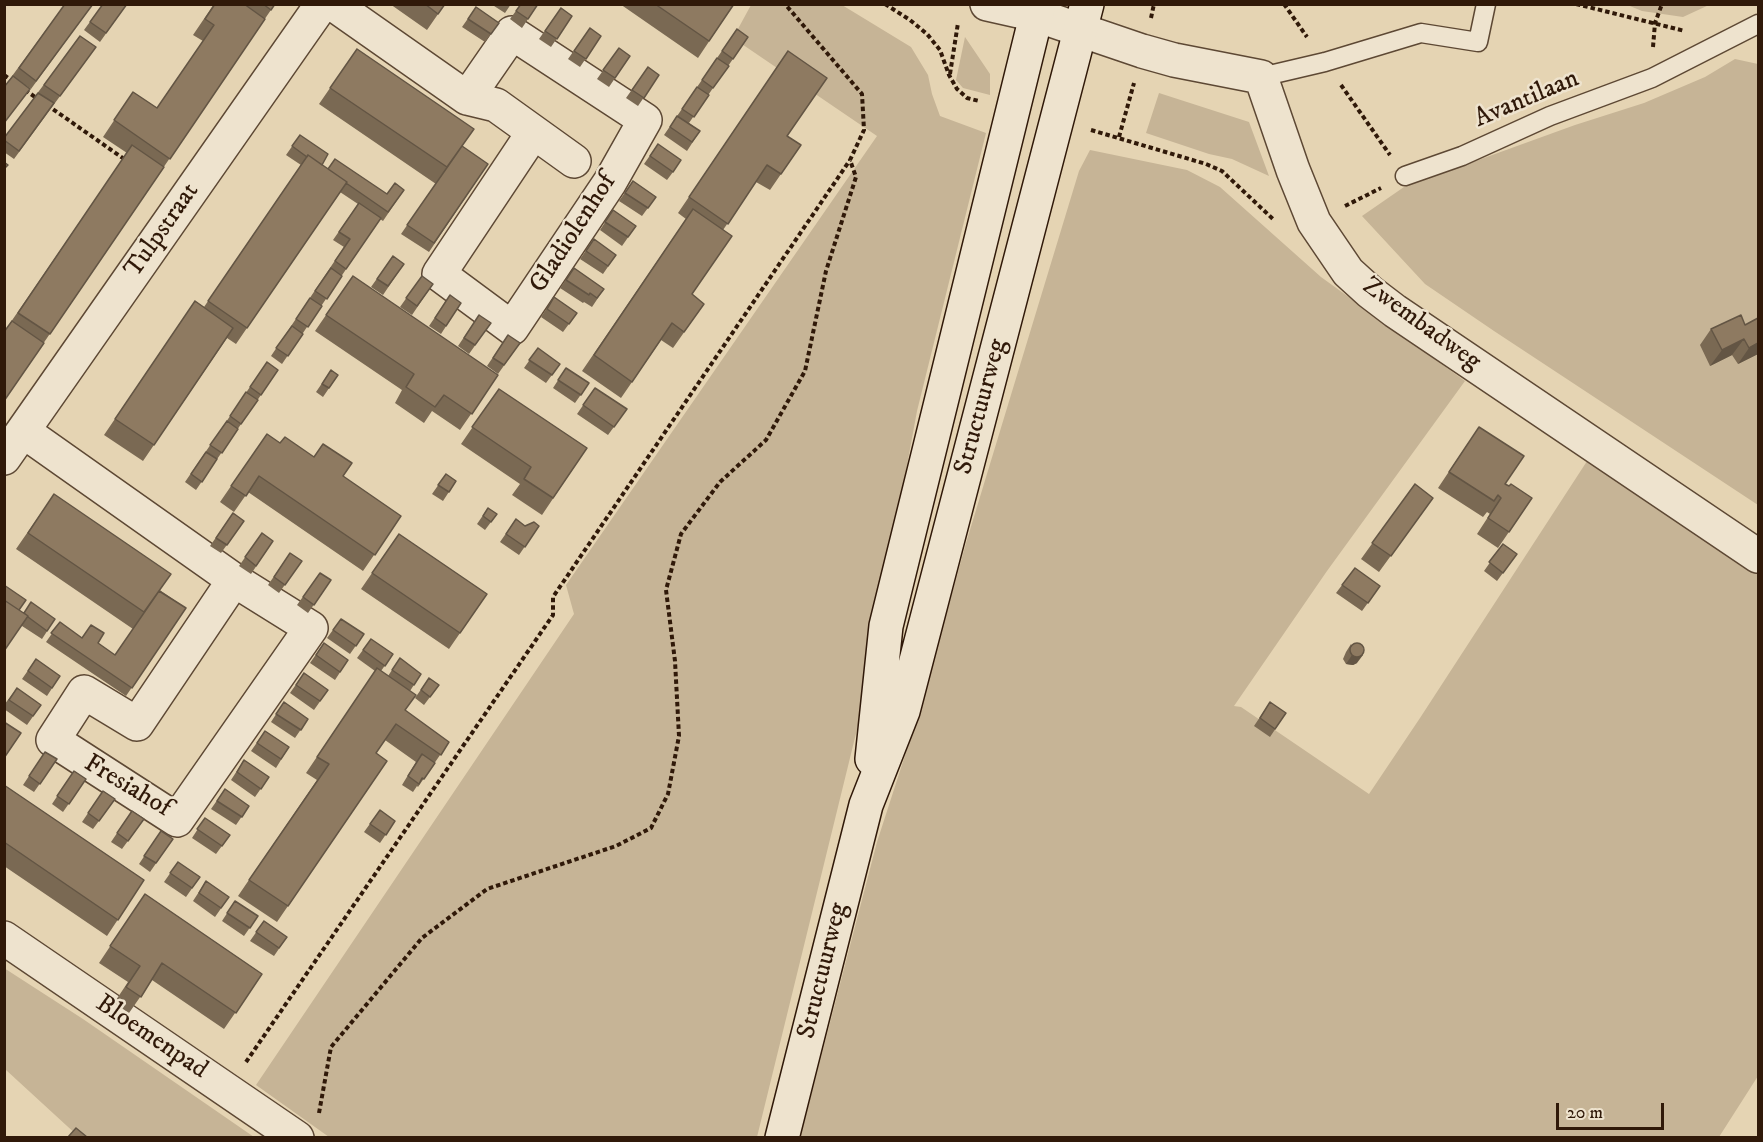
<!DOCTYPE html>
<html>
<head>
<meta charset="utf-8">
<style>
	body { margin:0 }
	#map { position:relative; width:1763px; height:1142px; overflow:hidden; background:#e5d4b3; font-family:"IM FELL DW Pica",serif }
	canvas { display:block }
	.frame { position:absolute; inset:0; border:6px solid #301909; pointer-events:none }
	.scale { position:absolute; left:1556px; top:1103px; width:108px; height:27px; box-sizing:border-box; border:3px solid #301909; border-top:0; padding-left:8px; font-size:18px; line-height:21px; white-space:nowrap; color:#301909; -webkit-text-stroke:4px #eee3ce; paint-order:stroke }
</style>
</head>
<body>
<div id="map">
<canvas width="1763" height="1142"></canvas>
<div class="frame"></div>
<div class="scale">20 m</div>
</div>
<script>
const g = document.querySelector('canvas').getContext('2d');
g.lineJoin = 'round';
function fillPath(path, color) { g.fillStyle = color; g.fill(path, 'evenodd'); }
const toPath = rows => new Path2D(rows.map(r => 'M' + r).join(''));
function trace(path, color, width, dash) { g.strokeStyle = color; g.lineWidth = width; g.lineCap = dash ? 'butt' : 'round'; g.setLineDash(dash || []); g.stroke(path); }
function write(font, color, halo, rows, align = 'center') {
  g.font = font + ' "IM FELL DW Pica",serif'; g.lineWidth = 5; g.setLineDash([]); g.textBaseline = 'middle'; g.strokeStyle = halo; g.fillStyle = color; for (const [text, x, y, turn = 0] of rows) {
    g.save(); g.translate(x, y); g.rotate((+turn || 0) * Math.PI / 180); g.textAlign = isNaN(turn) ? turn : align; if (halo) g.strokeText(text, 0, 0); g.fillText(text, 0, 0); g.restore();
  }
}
fillPath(toPath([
	[1625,4,1709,4,1709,5,1683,17,1642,11],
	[751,5,842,5,911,47,928,75,932,94,940,116,986,133,917,411,862,709,757,1137,329,1137,256,1085,574,614,566,585,877,136,733,38],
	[965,37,990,74,990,95,963,88,956,80],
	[1735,59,1758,64,1758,505,1494,331,1425,284,1362,216,1404,187,1575,125,1644,103,1705,77],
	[1159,93,1249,122,1269,176,1232,159,1209,154,1146,133],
	[1090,150,1187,170,1220,187,1321,277,1465,381,1327,571,1234,706,1241,707,1369,794,1420,718,1591,455,1758,570,1758,1076,1719,1137,800,1138,877,842,920,709,966,543,1079,171],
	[4,968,83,1019,254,1137,79,1137,6,1070,5,1071]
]), '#c6b496');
const service = toPath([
	[1261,77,1325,62,1421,33,1478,42,1486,4],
	[1405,176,1462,156,1550,116,1652,78,1758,24]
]);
const minor = toPath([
	[333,4,467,98,496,105,574,161],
	[987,4,1036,15,1142,51,1174,60,1261,77,1293,170,1314,222,1348,272,1370,292,1395,311,1758,556],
	[467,98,512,33,645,120,610,182,512,328,439,274,533,133],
	[23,431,234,580,311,628,177,820,53,740,84,692,137,724,234,580],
	[4,458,322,4],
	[4,938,297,1138]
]);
const secondary = toPath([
	[872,759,886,626,1039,4],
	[782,1138,866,805,903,711,1087,4]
]);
trace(service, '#5d4834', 21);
trace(minor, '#5d4834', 36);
trace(secondary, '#301909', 36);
trace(toPath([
	[885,4,910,20,927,34,940,50,949,75,957,89,967,98,979,101],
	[1284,4,1307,37],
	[1576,4,1685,31],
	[1151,18,1154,4],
	[1653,47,1655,23,1662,4],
	[950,74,958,23],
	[4,75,14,82],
	[1341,85,1390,155],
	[25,90,38,99],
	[47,105,127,161],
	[1091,130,1206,164,1222,171,1274,220],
	[1119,137,1134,83],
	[1345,206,1381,188],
	[246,1062,553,615,553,597,850,160],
	[319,1113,331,1047,422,938,487,889,616,846,651,828,668,794,679,736,675,661,666,590,681,534,720,482,766,440,805,371,826,271,856,177,850,160,864,130,862,94,785,4]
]), '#301909', 4, [4.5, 3]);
trace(service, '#eee3ce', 18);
trace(minor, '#eee3ce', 33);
trace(secondary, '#eee3ce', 33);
fillPath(toPath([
	[65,4,93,4,31,89,13,77,4,87],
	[103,4,127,4,100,42,84,30],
	[214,4,275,4,4,401,4,332,127,153,103,137,133,92,157,108,203,41,193,35],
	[390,4,445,4,427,30],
	[491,4,511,4,505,13],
	[521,4,538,4,522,28,510,19],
	[620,4,734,4,698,58],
	[476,7,499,23,485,42,462,27],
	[561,8,572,16,551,47,539,39],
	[590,28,601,36,580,67,568,59],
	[737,29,748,37,689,123,700,131,687,151,664,135],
	[80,36,96,47,14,159,4,152,4,138],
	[619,48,630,56,609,87,597,79],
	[357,49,462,146,488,164,429,252,401,234,439,179,436,184,319,104],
	[788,51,787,136,801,145,770,190,756,182,723,230,692,294,704,304,673,348,661,340,621,398,582,371,686,219,678,213],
	[648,67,659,75,638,106,626,98],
	[300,135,322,165,328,169,387,194,404,190,383,221,380,219,282,364,271,356,344,247,333,240,358,204,340,192,236,344,227,338,143,461,104,435,195,301,204,307,301,165,286,155],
	[658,144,673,172,667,180,644,164],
	[633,181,656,197,642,216,619,201],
	[613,210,636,226,622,246,600,230],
	[594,239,616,255,603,274,580,259],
	[393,256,404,264,383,295,371,287],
	[574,268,604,289,592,307,584,302,583,303,560,288],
	[353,276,498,375,460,430,432,411,424,423,395,403,402,390,315,331],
	[422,276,433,284,412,315,400,307],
	[450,295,461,303,441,334,429,326],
	[554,297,577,313,563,332,541,317],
	[479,315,491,323,469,354,458,346],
	[1745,325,1758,354,1738,364,1732,355,1710,366,1700,345,1711,329],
	[508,335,520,343,498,374,487,366],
	[538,348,560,364,546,383,524,368],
	[267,362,278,370,196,490,185,482],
	[566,368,589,383,575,403,553,388],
	[331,370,338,375,323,397,316,392],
	[595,388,627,409,608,435,577,414],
	[499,389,587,448,542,515,512,495,520,484,461,444],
	[267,434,280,443,343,476,401,516,363,571,248,492,234,512,220,502],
	[1468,443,1505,484,1532,498,1498,548,1477,534,1490,514,1487,512,1483,517,1438,488],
	[446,474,456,481,443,501,432,494],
	[1415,484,1433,498,1379,572,1361,559],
	[488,508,497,514,485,530,477,524],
	[43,510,186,608,126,696,46,642,60,622,82,638,98,643,115,655,133,629,16,549],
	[233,513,244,521,221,553,210,546],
	[516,519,525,526,539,526,519,555,500,542],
	[262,533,273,541,251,574,239,566],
	[399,534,487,594,449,649,361,589],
	[1503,544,1517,554,1497,581,1484,571],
	[290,553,302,561,279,593,268,585],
	[1355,568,1380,586,1362,611,1336,593],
	[320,573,331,580,308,613,297,605],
	[19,610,24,613,55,619,42,639,22,626],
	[341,619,364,634,350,654,327,638],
	[371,639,393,654,381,671,388,676,400,658,421,674,410,691,405,710,449,742,418,787,417,786,413,792,402,785,416,762,385,740,376,753,387,761,277,922,238,896,317,780,306,773,375,671,357,658],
	[324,643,348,660,335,680,310,663],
	[1351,644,1357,663,1353,665,1346,664,1343,659,1346,652],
	[36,659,60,676,47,696,22,679],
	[304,673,328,690,314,710,290,693],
	[429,678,439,685,424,705,415,698],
	[17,688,41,705,27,725,4,709,4,705],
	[284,702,308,719,295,738,271,722],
	[1270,702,1286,713,1270,737,1254,726],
	[265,731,289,747,276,768,251,751],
	[45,752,57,759,34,792,23,785],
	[244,760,269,777,255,797,231,780],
	[74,771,86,779,63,812,52,804],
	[4,785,144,880,107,936,4,866],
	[225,789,249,806,236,825,211,809],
	[103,791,115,799,93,829,82,822],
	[380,810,395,821,380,843,364,832],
	[132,811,144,819,122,849,111,842],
	[205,818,230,835,216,854,192,838],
	[161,831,173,839,150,872,139,864],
	[178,862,200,877,186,897,164,882],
	[206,881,229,897,215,917,193,901],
	[145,894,262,974,224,1029,152,980,129,1013,114,1003,128,982,99,963],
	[235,901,258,916,244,936,222,921],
	[264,921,287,937,274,956,250,941]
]), '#7a6953');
fillPath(toPath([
	[1744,339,1732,355,1710,366,1722,350],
	[1758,343,1758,354,1738,364,1749,348],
	[1352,655,1363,655,1357,663,1353,665,1346,664]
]), '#635544');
const building = toPath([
	[65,4,93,4,36,81,19,68,65,4],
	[103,4,127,4,106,33,90,22,103,4],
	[215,4,244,4,265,19,170,159,114,120,133,92,157,108,214,25,205,19,215,4],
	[263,4,275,4,271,10,263,4],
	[425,4,445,4,438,14,425,4],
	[521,4,538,4,528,19,516,11,521,4],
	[655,4,734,4,709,41,655,4],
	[476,7,499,23,491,34,468,19,476,7],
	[561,8,572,16,557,39,545,31,561,8],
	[590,28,601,36,586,59,574,51,590,28],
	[737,29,748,37,733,59,722,51,737,29],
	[80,36,96,47,60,96,44,85,80,36],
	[619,48,630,56,615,78,603,70,619,48],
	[357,49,474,129,447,167,330,88,357,49],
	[788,51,827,78,787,136,801,145,781,174,767,165,728,224,689,197,788,51],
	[717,58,729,66,713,88,702,80,717,58],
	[648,67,659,75,644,98,632,90,648,67],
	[13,76,30,89,4,123,4,87,13,76],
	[697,87,709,95,694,117,682,109,697,87],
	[38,93,54,103,19,151,4,140,4,138,38,93],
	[677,116,700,131,692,142,670,127,677,116],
	[300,135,328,154,322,165,308,155,307,157,292,146,300,135],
	[658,144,681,160,673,172,650,156,658,144],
	[132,145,164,167,50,334,18,313,132,145],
	[462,146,488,164,434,243,407,225,462,146],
	[308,155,347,182,247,328,208,301,308,155],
	[335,159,387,194,395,183,404,190,388,212,346,183,347,182,328,169,335,159],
	[4,162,8,165,4,169,4,162],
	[633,181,656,197,648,208,625,193,633,181],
	[359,203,381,218,346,269,335,261,350,239,339,232,359,203],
	[693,209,732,236,692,294,704,304,684,332,672,323,632,382,594,355,693,209],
	[613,210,636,226,628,237,605,222,613,210],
	[594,239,616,255,608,266,586,251,594,239],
	[393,256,404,264,388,286,377,279,393,256],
	[331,268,342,276,327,299,315,291,331,268],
	[574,268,604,289,597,298,590,293,589,295,566,280,574,268],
	[353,276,498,375,472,414,444,395,435,407,406,387,414,374,326,315,353,276],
	[422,276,433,284,417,306,406,298,422,276],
	[450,295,461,303,446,326,435,318,450,295],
	[554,297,577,313,569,324,547,309,554,297],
	[310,298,322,306,308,327,296,319,310,298],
	[195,301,233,328,154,445,115,419,195,301],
	[479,315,491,323,475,345,464,338,479,315],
	[1741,315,1745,325,1758,318,1758,343,1749,348,1744,339,1722,350,1711,329,1741,315],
	[12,321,44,343,4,401,4,332,12,321],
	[292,326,303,334,288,356,276,348,292,326],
	[508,335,520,343,504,365,493,358,508,335],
	[538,348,560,364,552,375,529,360,538,348],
	[267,362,278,370,261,395,250,387,267,362],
	[566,368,589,383,581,395,558,380,566,368],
	[331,370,338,375,329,388,322,384,331,370],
	[595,388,627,409,614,427,583,405,595,388],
	[499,389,587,448,553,498,524,479,531,467,472,427,499,389],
	[246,392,258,400,241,424,230,416,246,392],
	[227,421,238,429,222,453,210,445,227,421],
	[1479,427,1524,456,1505,484,1509,486,1511,484,1532,498,1509,532,1488,518,1501,498,1498,495,1494,501,1449,472,1479,427],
	[267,434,280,443,285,437,314,457,323,444,352,463,343,476,401,516,375,555,259,476,246,496,231,486,267,434],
	[206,452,217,459,202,482,191,474,206,452],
	[446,474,456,481,449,492,438,485,446,474],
	[1415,484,1433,498,1391,556,1372,543,1415,484],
	[54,494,171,574,144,612,28,533,54,494],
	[488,508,497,514,491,522,483,516,488,508],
	[233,513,244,521,227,545,216,538,233,513],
	[516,519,525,526,534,522,539,526,525,547,506,534,516,519],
	[262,533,273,541,256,566,245,557,262,533],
	[399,534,487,594,460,633,372,573,399,534],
	[1503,544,1517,554,1503,573,1489,562,1503,544],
	[290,553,302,561,285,585,274,577,290,553],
	[1355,568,1380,586,1368,603,1342,585,1355,568],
	[320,573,331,580,314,605,303,597,320,573],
	[4,585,26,600,19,610,4,600,4,585],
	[159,591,186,608,132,688,51,633,60,622,82,638,91,625,104,633,98,643,115,655,159,591],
	[4,600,28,616,4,651,4,600],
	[31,602,55,619,47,631,28,617,28,616,24,613,31,602],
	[341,619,364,634,356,646,333,630,341,619],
	[371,639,393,654,385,666,363,650,371,639],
	'1350 650a7 7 0 1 1 14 0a7 7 0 1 1-14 0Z',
	[324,643,348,660,340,672,316,655,324,643],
	[400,658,421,674,414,685,392,670,400,658],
	[36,659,60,676,52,688,28,671,36,659],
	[377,668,416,695,405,710,449,742,441,755,396,724,376,753,387,761,288,906,249,880,329,764,317,757,377,668],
	[304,673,328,690,320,701,296,685,304,673],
	[429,678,439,685,430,697,421,690,429,678],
	[17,688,41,705,33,716,9,700,17,688],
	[284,702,308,719,301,730,276,714,284,702],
	[1270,702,1286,713,1275,729,1260,718,1270,702],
	[4,722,21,733,4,758,4,722],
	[265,731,289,747,281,759,257,743,265,731],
	[45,752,57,759,40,784,29,776,45,752],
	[422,754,435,763,424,779,422,778,419,784,408,776,422,754],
	[244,760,269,777,261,789,237,772,244,760],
	[74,771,86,779,69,804,57,796,74,771],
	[4,785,144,880,118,920,4,842,4,785],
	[225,789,249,806,242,817,217,801,225,789],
	[103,791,115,799,99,821,88,813,103,791],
	[380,810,395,821,386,835,370,824,380,810],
	[132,811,144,819,128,841,117,833,132,811],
	[205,818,230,835,222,846,197,829,205,818],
	[161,831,173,839,156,863,144,856,161,831],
	[178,862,200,877,192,888,170,873,178,862],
	[206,881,229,897,221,908,199,893,206,881],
	[145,894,262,974,236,1013,162,963,141,997,126,987,140,966,110,946,145,894],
	[235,901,258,916,250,928,227,913,235,901],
	[264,921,287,937,279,948,256,932,264,921],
	[76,1128,87,1137,68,1137,76,1128]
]);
fillPath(building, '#8e7a61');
trace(building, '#635544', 1.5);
write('26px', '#301909', '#eee3ce', [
	["Avantilaan",1527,100,-23],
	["Tulpstraat",163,231,-55],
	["Gladiolenhof",574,234,-57],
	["Zwembadweg",1421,325,36],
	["Structuurweg",982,407,-75],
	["Fresiahof",127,787,31],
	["Structuurweg",824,971,-76],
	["Bloemenpad",151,1038,34]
]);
</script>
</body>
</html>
